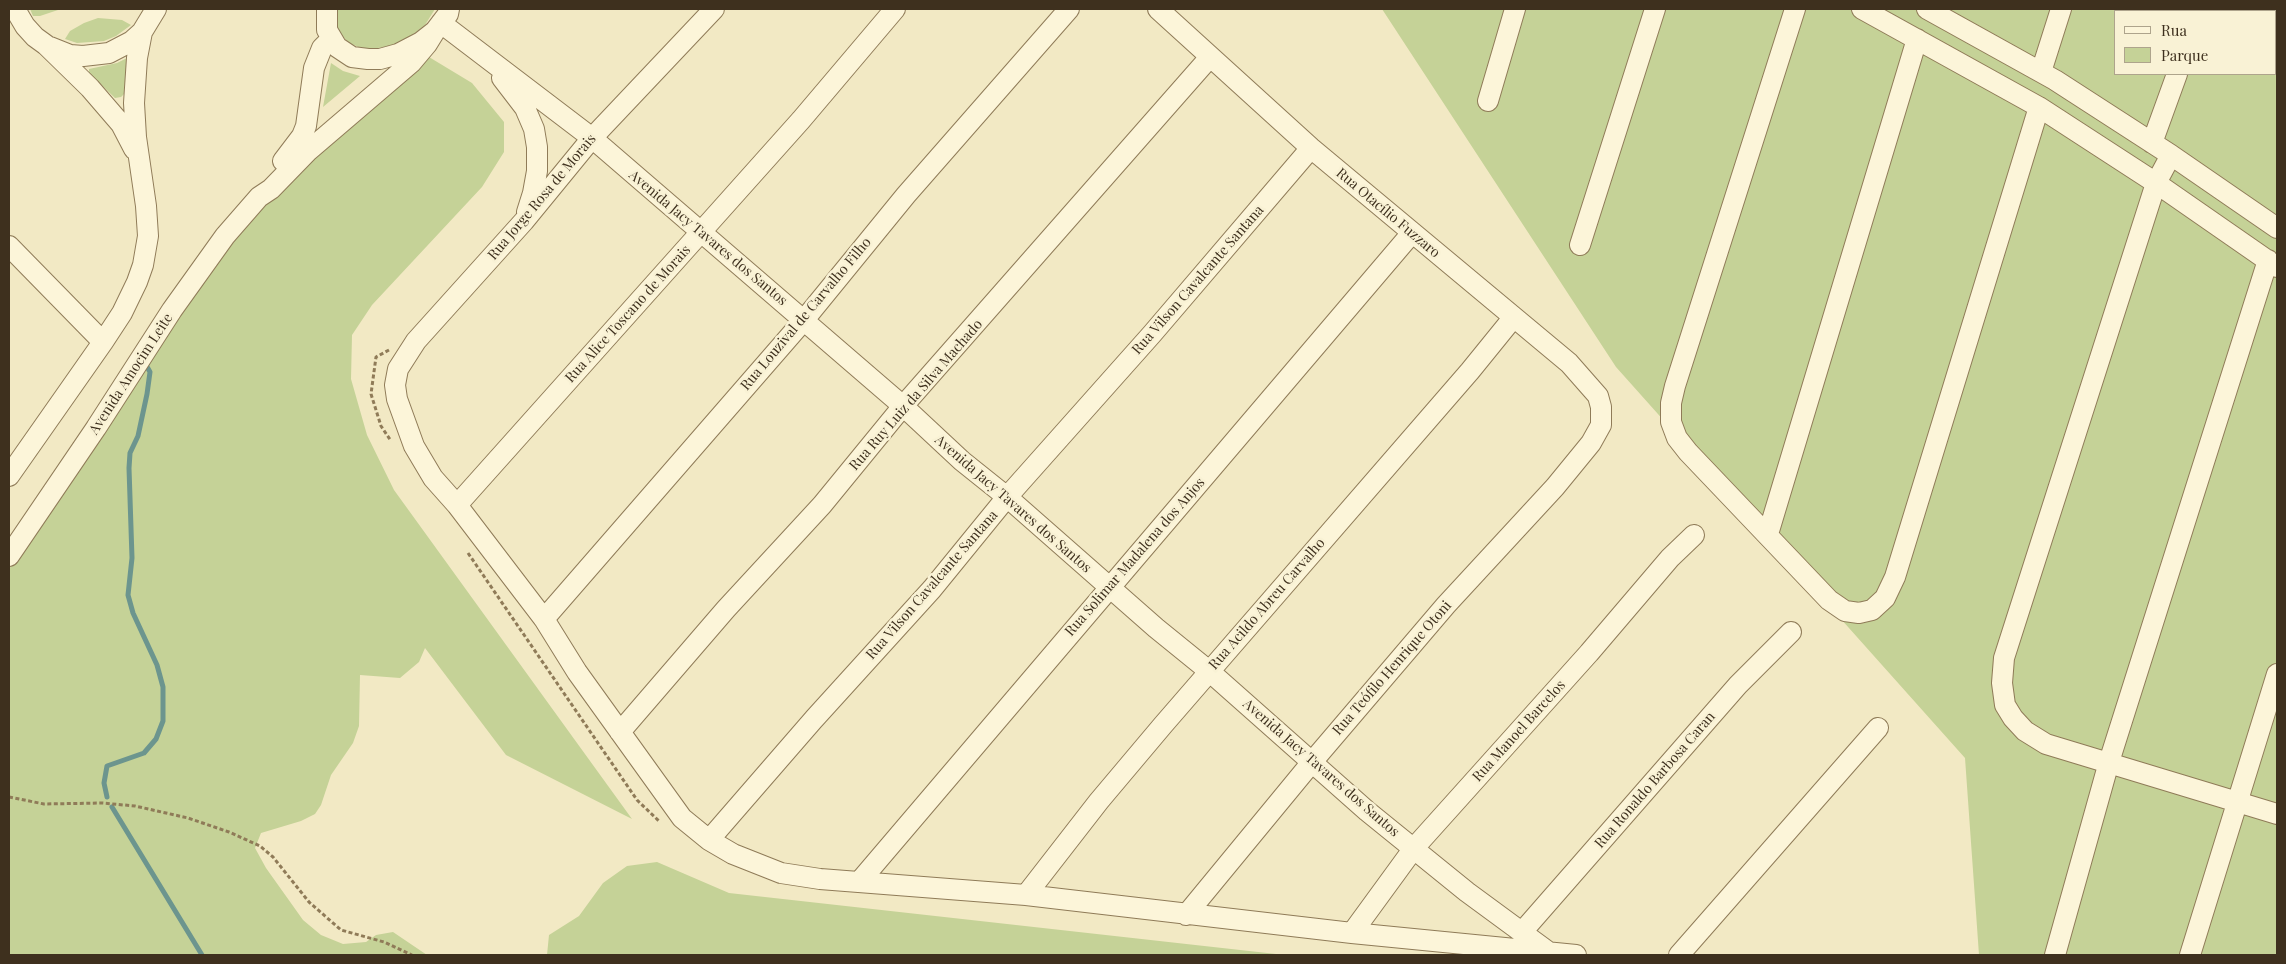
<!DOCTYPE html>
<html>
<head>
<meta charset="utf-8">
<style>
	body { margin:0 }
	#map { position:relative; width:2286px; height:964px; overflow:hidden; background:#f2e9c4; font-family:"Playfair Display",serif }
	canvas { display:block }
	.frame { position:absolute; inset:0; border:10px solid #3e301e; pointer-events:none }
	.legend { position:absolute; left:2114px; top:10px; width:162px; height:65px; box-sizing:border-box; background:#f9f2d5; border:1px solid #aea48c; margin:0; padding:6px 9px; list-style:none; font-size:15px; color:#3e301e }
	.legend li { display:flex; align-items:center; gap:10px; height:25px }
	.legend b { width:25px; border:1px solid #aea48c }
</style>
</head>
<body>
<div id="map">
<canvas width="2286" height="964"></canvas>
<div class="frame"></div>
<ul class="legend">
<li><b style="height:6px;background:#fcf5d9"></b>Rua</li>
<li><b style="height:14px;background:#c5d297"></b>Parque</li>
</ul>
</div>
<script>
const g = document.querySelector('canvas').getContext('2d');
g.lineJoin = 'round';
function fillPath(path, color) { g.fillStyle = color; g.fill(path, 'evenodd'); }
const toPath = rows => new Path2D(rows.map(r => 'M' + r).join(''));
function trace(path, color, width, dash) { g.strokeStyle = color; g.lineWidth = width; g.lineCap = dash ? 'butt' : 'round'; g.setLineDash(dash || []); g.stroke(path); }
function write(font, color, halo, rows, align = 'center') {
  g.font = font + ' "Playfair Display",serif'; g.lineWidth = 5; g.setLineDash([]); g.textBaseline = 'middle'; g.strokeStyle = halo; g.fillStyle = color; for (const [text, x, y, turn = 0] of rows) {
    g.save(); g.translate(x, y); g.rotate((+turn || 0) * Math.PI / 180); g.textAlign = isNaN(turn) ? turn : align; if (halo) g.strokeText(text, 0, 0); g.fillText(text, 0, 0); g.restore();
  }
}
fillPath(toPath([
	[30,9,61,9,40,16,33,16],
	[338,9,435,9,425,25,411,36,392,46,371,49,361,48,349,43,342,36,337,26],
	[1382,9,2277,9,2277,955,1979,955,1965,758,1616,367],
	[2115,11,2275,11,2275,74,2115,74],
	[98,18,122,20,131,25,116,36,104,41,77,43,65,39,70,31,84,23],
	[424,54,472,83,504,122,504,152,482,187,372,305,352,335,351,379,367,435,394,490,632,819,506,755,425,648,419,662,400,678,360,675,359,726,353,743,331,775,321,805,315,814,301,821,261,833,255,848,266,868,303,920,321,935,343,944,366,942,376,935,393,932,427,955,9,955,9,569,204,280,286,174],
	[127,58,124,94,121,97,115,98,89,73,89,69,117,63],
	[331,63,343,71,360,76,323,107],
	[657,862,729,893,1285,955,547,955,549,935,579,916,603,883,627,866]
]), '#c5d297');
trace(toPath([
	[107,797,104,783,107,766,144,753,156,739,163,721,163,687,157,665,133,613,128,595,132,558,129,468,130,453,138,436,147,394,150,372,146,365],
	[112,807,202,955]
]), '#6c958e', 5);
const minor = toPath([
	[15,9,25,26,35,37,46,45,90,88,121,124,134,149],
	[327,9,327,30,337,47,352,57,368,59,380,59,398,54,421,42,435,31,448,14,449,9],
	[714,9,592,138,524,221,416,341,398,369,395,385,397,399,414,446,433,478,457,505,544,619,577,672,682,818,709,840,733,854,781,873,820,879,1026,895,1352,933,1576,955],
	[1158,9,1311,148,1569,363,1598,396,1601,407,1601,425,1591,443,1555,487,1446,605,1312,762,1186,915],
	[1795,9,1675,386,1671,403,1671,422,1677,438,1688,452,1829,600,1845,611,1859,613,1872,610,1885,598,1895,577,2039,107],
	[1862,9,2039,107,2156,183,2277,267],
	[1927,9,2055,80,2171,155,2277,228],
	[2217,9,2221,11],
	[2200,11,2201,9],
	[441,23,592,138,903,406,962,461,1007,497,1156,628,1209,671,1367,811,1467,892,1550,953],
	[2275,45,2277,46],
	[50,47,70,55,83,56,109,53,132,41,142,32,156,9],
	[2041,72,2061,9],
	[502,78,525,108,534,129,537,147,537,171,533,193,527,212],
	[1488,101,1515,9],
	[2152,143,2177,74],
	[2171,155,2156,183,2004,658,2002,683,2005,705,2013,718,2025,731,2046,744,2277,814],
	[283,161,302,136,306,126,314,68,322,48,331,39],
	[1580,245,1655,9],
	[9,246,103,342],
	[9,476,103,342,122,313,137,282,143,265,148,236,146,206,136,137,134,103,137,58,142,32],
	[457,505,801,120,895,9],
	[1768,534,1917,39],
	[9,556,96,428,172,310,225,236,259,197,271,189,307,152,411,63,427,44,435,31],
	[544,619,804,320,906,195,1069,9],
	[620,732,726,609,822,505,903,406,1210,57],
	[709,840,814,719,932,589,1007,497,1152,334,1311,148],
	[860,881,1411,234],
	[1026,895,1099,801,1163,725,1470,371,1513,318],
	[1522,932,1738,685,1791,632],
	[1352,933,1414,848,1589,653,1670,558,1694,535],
	[1679,955,1878,728],
	[2055,955,2109,762,2268,260],
	[2190,955,2277,674]
]);
trace(minor, '#8f7b58', 22);
trace(toPath([
	[389,350,376,357,371,394,381,426,391,441],
	[468,553,637,800,660,822],
	[9,797,44,804,102,803,135,806,188,818,229,832,260,846,273,857,309,902,341,930,384,942,412,955]
]), '#8f7b58', 3, [4, 2.5]);
trace(minor, '#fcf5d9', 20);
write('14px', '#3e301e', '#f9f2d5', [
	["Rua Jorge Rosa de Morais",542,197,-50],
	["Rua Otacílio Fuzzaro",1388,213,40],
	["Avenida Jacy Tavares dos Santos",708,238,40],
	["Rua Vilson Cavalcante Santana",1198,280,-49],
	["Rua Alice Toscano de Morais",628,314,-48],
	["Rua Louzival de Carvalho Filho",806,314,-50],
	["Avenida Amocim Leite",131,374,-57],
	["Rua Ruy Luiz da Silva Machado",916,395,-49],
	["Avenida Jacy Tavares dos Santos",1013,504,41],
	["Rua Solimar Madalena dos Anjos",1135,557,-49],
	["Rua Vilson Cavalcante Santana",932,585,-49],
	["Rua Acildo Abreu Carvalho",1267,604,-49],
	["Rua Teófilo Henrique Otoni",1392,668,-49],
	["Rua Manoel Barcelos",1519,731,-48],
	["Avenida Jacy Tavares dos Santos",1321,768,41],
	["Rua Ronaldo Barbosa Caran",1655,780,-49]
]);
</script>
</body>
</html>
